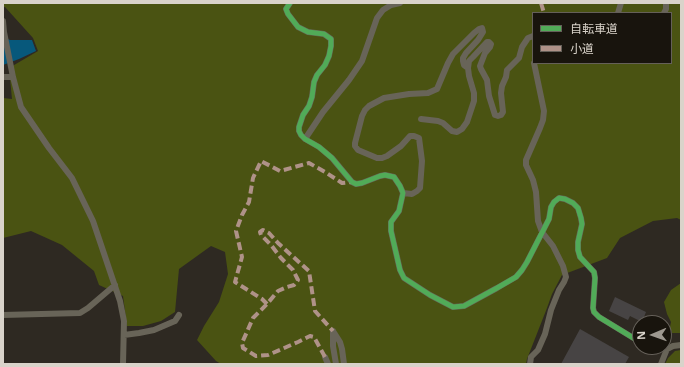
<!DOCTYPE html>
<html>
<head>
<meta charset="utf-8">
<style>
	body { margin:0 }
	#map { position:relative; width:684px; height:367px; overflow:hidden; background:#2e2922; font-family:"Open Sans","Noto Sans JP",sans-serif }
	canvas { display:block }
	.frame { position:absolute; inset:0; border:4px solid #d9d3ca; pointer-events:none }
	.legend { position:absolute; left:532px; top:12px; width:140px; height:52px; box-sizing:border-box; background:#18140d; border:1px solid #656059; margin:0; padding:5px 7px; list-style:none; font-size:12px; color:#d9d3ca }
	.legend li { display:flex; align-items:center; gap:8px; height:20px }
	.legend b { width:20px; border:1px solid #656059 }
	.north { position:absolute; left:632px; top:315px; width:40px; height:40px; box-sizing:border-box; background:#18140d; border:1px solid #656059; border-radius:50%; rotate:268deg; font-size:11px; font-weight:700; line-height:16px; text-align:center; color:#d9d3ca }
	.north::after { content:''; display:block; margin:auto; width:14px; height:18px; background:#9d988f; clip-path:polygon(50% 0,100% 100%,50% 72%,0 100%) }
</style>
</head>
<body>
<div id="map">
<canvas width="684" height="367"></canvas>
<div class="frame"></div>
<ul class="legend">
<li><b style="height:5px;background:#51ab58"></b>自転車道</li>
<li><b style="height:5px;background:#af9288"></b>小道</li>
</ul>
<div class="north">N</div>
</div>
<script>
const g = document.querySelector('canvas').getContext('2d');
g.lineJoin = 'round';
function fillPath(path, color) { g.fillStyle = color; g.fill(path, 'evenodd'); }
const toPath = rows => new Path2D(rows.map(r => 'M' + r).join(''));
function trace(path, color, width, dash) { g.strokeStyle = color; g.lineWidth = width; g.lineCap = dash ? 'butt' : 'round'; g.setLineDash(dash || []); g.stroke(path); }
fillPath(toPath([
	[3,3,681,3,681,220,677,218,653,221,620,238,607,258,562,275,552,294,547,308,527,359,526,364,221,364,216,361,197,340,204,326,219,302,228,274,225,252,211,246,179,269,175,312,161,321,143,326,127,326,123,296,99,285,94,271,62,245,31,231,3,238,3,98,12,99,9,68,38,51,33,38,5,7,3,7],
	[533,13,671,13,671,63,533,63],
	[681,283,681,333,672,333,670,327,671,322,667,314,664,302,671,290],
	[681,350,681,364,665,364,668,358,675,351]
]), '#4a5312');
fillPath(toPath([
	[3,37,10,40,32,40,36,51,19,59,3,65]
]), '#07587b');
fillPath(toPath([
	[615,297,646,312,642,322,630,316,628,320,609,311],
	[580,329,629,357,625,364,561,364]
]), '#474444');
trace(toPath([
	[290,3,286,9,288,14,298,27,308,32,324,34,331,39,331,46,329,56,325,65,317,75,314,82,312,97,309,106,303,115,299,127,299,131,301,135,305,139,319,147,332,158,352,182,356,184,362,183,380,176,385,175,394,177,400,186,403,193,399,211,391,222,391,231,400,270,404,278,430,295,453,307,464,306,497,288,516,277,522,270,527,262,549,219,551,207,554,202,559,198,565,199,573,203,578,208,581,218,582,224,578,242,578,250,580,257,594,272,595,278,593,308,594,312,599,317,640,342],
	[618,13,621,3],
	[664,13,666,9,666,3],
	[3,21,4,32,13,77,21,107,49,148,72,178,93,221,120,301,124,321,123,364],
	[3,77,13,77],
	[421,119,438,121,443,123,452,131,457,132,462,129,467,122,474,101,474,93,469,76,468,68],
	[305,139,323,112,349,80,362,61,377,18,383,10,391,5,400,3],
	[403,193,412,194,417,191,420,188,422,161,419,138,414,136,410,136,401,146,387,156,382,158,377,158,358,150,355,146,355,143,362,116,365,110,369,106,384,98,409,94,428,93,437,89,448,63,453,54,474,33,479,29,482,28,483,32,478,40,466,53,463,58,463,61,464,65,468,68,469,61,473,57,487,42,489,42,491,44,490,47,485,53,480,66,481,69,487,80,489,96,495,115,498,116,501,115,503,112,501,93,502,86,506,77,507,70,519,58,522,47,528,38,533,36],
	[3,315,80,313,88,308,115,285],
	[333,331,340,342,342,349,344,364],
	[333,331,333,346,336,364],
	[124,335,139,333,154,330,175,321,179,315],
	[650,347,667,349,673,346,681,345],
	[325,357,328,364],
	[530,364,531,357,538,350,545,334,551,310,559,290,564,282,566,277,563,266,553,246,542,232,538,221,536,192,533,180,526,165,526,160,540,128,543,120,544,111,534,63],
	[661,364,667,349]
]), '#686458', 6);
trace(toPath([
	[541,3,544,13],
	[267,304,262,299,235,282,242,257,236,231,242,215,249,202,253,178,261,161,280,171,309,163,325,172,342,183,352,182],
	[325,357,314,337,310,336,298,342,268,355,256,356,243,348,242,343,253,318,267,304,278,291,287,287,294,285,298,280,293,270,281,258,271,245,261,235,260,232,263,230,269,233,278,243,290,254,309,271,315,311,333,331]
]), '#af9288', 4, [8, 4]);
trace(toPath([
	[290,3,286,9,288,14,298,27,308,32,324,34,331,39,331,46,329,56,325,65,317,75,314,82,312,97,309,106,303,115,299,127,299,131,301,135,305,139,319,147,332,158,352,182,356,184,362,183,380,176,385,175,394,177,400,186,403,193,399,211,391,222,391,231,400,270,404,278,430,295,453,307,464,306,497,288,516,277,522,270,527,262,549,219,551,207,554,202,559,198,565,199,573,203,578,208,581,218,582,224,578,242,578,250,580,257,594,272,595,278,593,308,594,312,599,317,640,342]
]), '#51ab58', 5);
</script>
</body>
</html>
